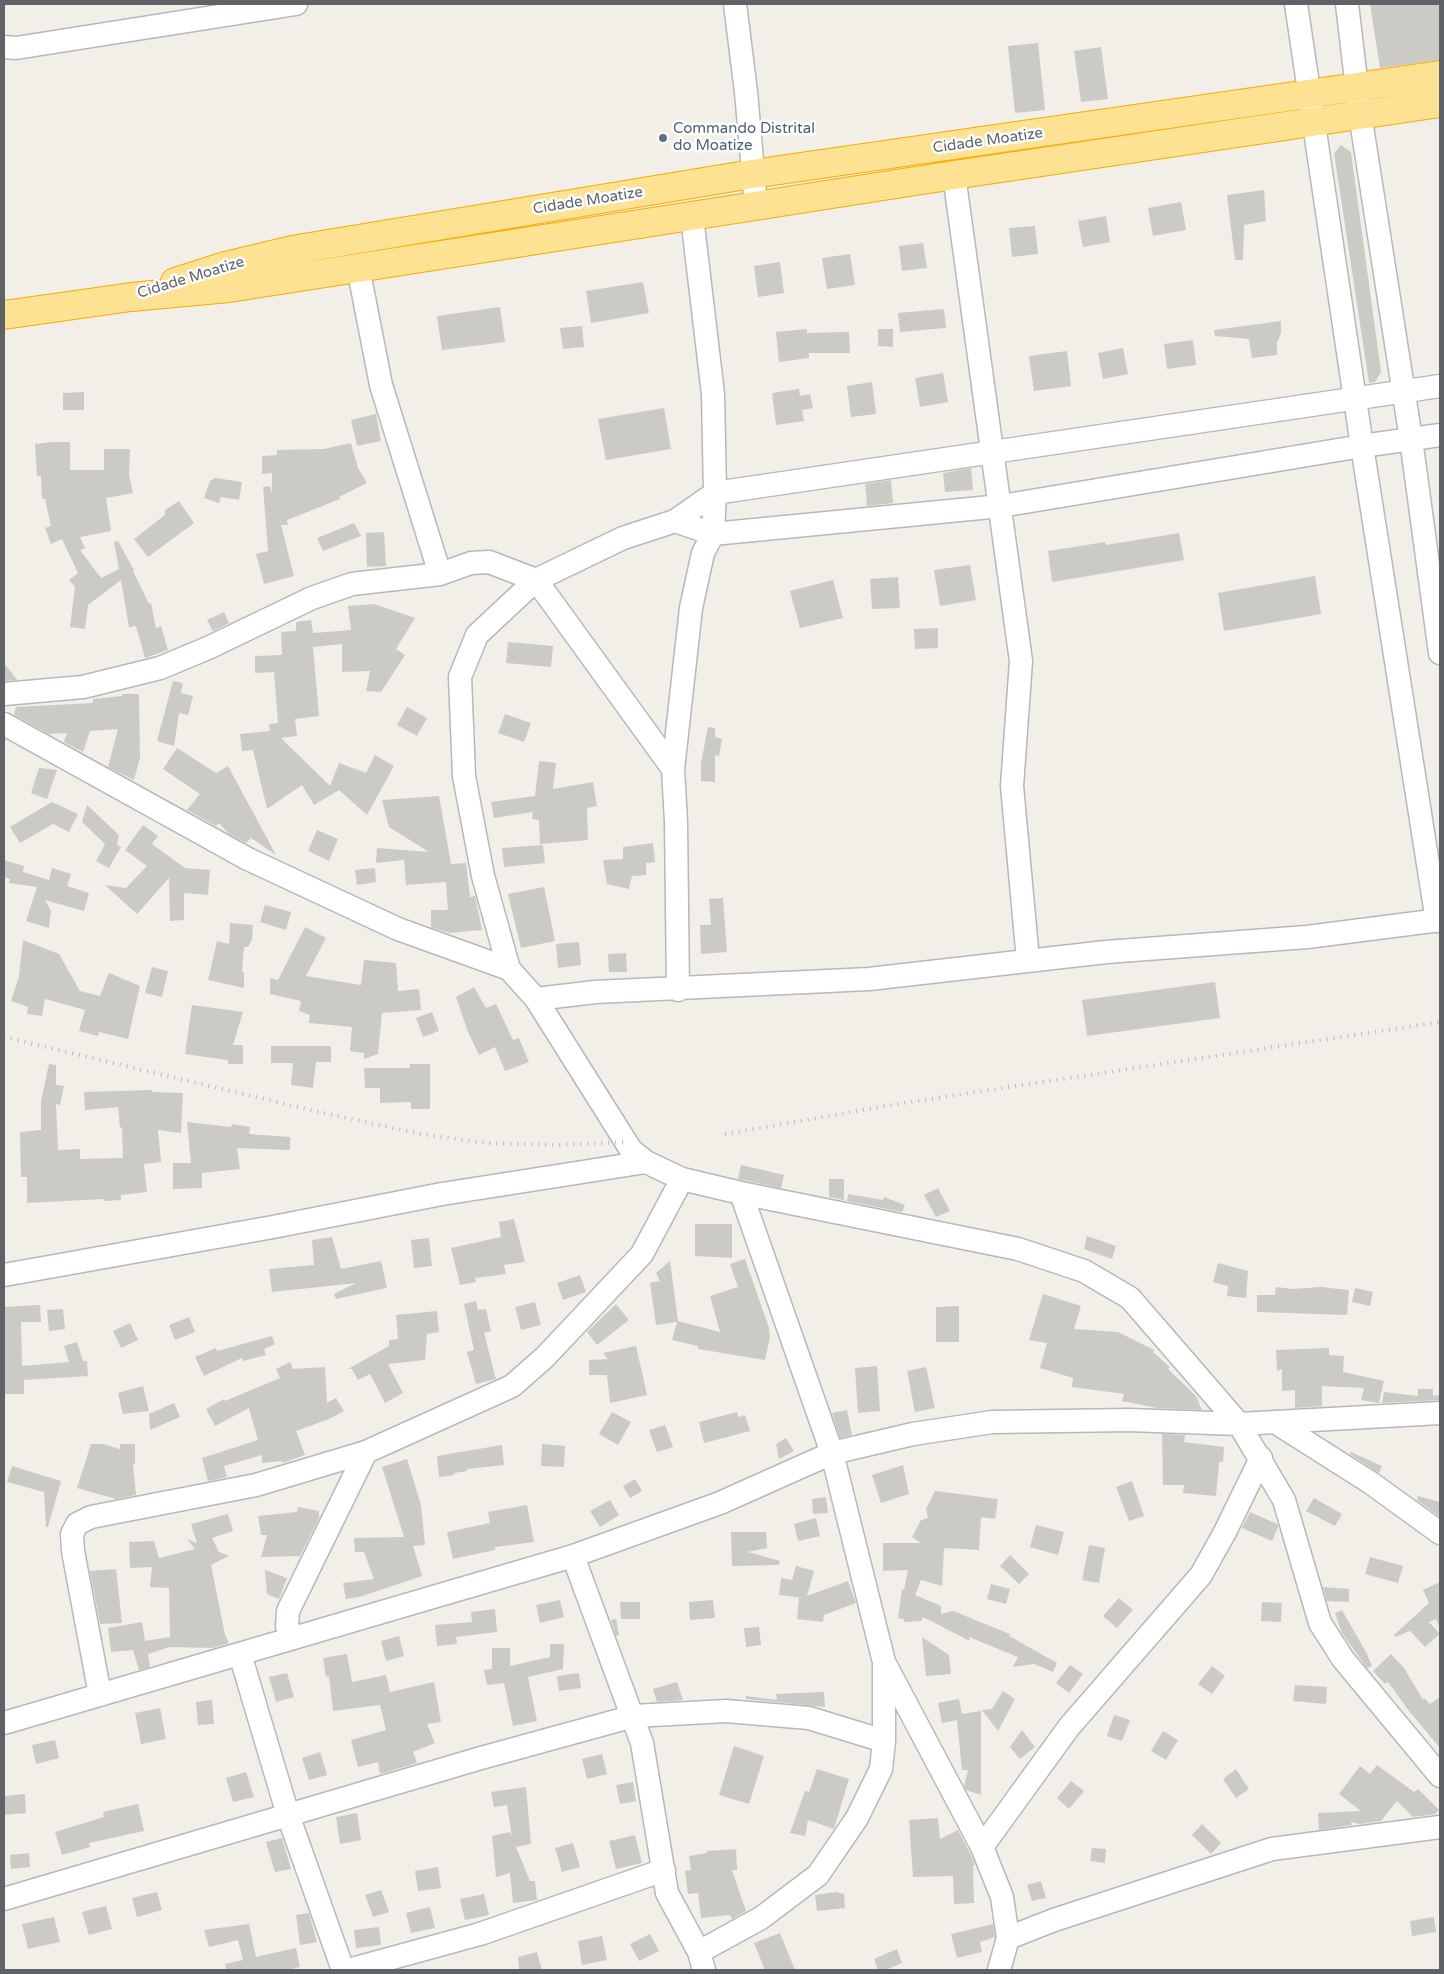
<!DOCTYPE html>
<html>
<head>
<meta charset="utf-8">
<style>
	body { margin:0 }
	#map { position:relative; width:1444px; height:1974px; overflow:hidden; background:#f1efe8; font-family:"Varela Round",sans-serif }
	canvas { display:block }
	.frame { position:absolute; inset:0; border:5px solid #5f6368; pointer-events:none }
</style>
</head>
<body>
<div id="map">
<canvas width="1444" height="1974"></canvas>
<div class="frame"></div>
</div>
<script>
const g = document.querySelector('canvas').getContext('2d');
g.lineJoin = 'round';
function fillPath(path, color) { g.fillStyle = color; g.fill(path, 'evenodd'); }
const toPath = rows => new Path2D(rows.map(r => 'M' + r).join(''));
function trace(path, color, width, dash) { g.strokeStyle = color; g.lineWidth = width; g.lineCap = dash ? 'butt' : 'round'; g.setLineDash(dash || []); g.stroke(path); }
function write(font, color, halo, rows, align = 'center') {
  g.font = font + ' "Varela Round",sans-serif'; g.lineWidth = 5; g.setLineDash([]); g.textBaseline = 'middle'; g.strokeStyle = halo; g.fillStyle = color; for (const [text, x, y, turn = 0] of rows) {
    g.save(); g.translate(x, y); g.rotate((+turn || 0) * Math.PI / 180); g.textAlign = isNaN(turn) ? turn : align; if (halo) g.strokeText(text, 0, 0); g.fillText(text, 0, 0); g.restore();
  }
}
fillPath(toPath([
	[1370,4,1440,4,1440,60,1380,68],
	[1038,43,1045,110,1015,113,1008,46],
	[1101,47,1108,99,1081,102,1074,51],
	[1341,145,1351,152,1381,372,1375,382,1369,383,1334,153],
	[1264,190,1266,221,1244,225,1243,260,1235,260,1227,195],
	[1181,202,1186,230,1153,236,1148,208],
	[1106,216,1110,242,1083,247,1078,221],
	[1035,226,1038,254,1012,257,1009,228],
	[923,243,927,268,902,271,899,246],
	[850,254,855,285,827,289,822,258],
	[780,262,784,293,758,297,754,266],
	[643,282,649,313,591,323,586,291],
	[500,307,505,342,442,350,437,316],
	[944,309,946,328,900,332,898,313],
	[1281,321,1281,333,1277,343,1277,355,1252,358,1249,339,1215,336,1214,330],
	[582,326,584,347,563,349,560,328],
	[807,329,807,333,849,332,850,353,809,353,809,358,779,362,776,332],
	[878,329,893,329,893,347,878,346],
	[1193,340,1196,365,1167,369,1164,344],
	[1123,348,1128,374,1103,379,1098,353],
	[1067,351,1071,386,1034,391,1029,356],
	[943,373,948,402,920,407,915,378],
	[872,382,876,414,851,417,847,386],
	[799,389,800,396,810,394,813,408,802,410,804,421,776,425,772,393],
	[84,392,84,410,63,410,63,393],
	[664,408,671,449,606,460,598,419],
	[376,414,381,441,357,446,351,420],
	[53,442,70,442,70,470,104,470,104,449,130,449,129,474,133,493,106,498,111,531,80,537,85,548,80,550,101,578,119,569,114,542,118,541,134,570,133,571,149,604,151,603,156,628,161,626,168,650,145,658,136,626,129,627,121,580,88,605,85,629,70,627,75,587,69,580,78,573,62,539,51,544,45,528,51,526,45,499,42,499,41,476,37,476,35,444],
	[351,443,358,468,367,483,339,497,340,499,287,520,288,525,281,525,294,576,264,584,256,554,268,551,263,487,270,486,272,493,272,473,262,474,262,456,277,455,277,450,324,449],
	[971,468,973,490,945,492,943,473],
	[215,478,242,482,239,500,221,497,219,503,204,498,210,481],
	[891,480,893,503,867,506,865,484],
	[179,501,194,523,148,557,134,539,165,515,165,510],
	[354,523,361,536,323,551,317,538],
	[384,532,386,566,367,567,366,533],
	[1179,533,1184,560,1052,582,1048,551,1105,542,1106,545],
	[970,565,976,600,940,606,934,570],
	[1315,576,1321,614,1224,631,1218,593],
	[898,577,900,608,872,609,870,579],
	[833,580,843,618,800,628,790,591],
	[374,604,415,618,396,649,405,655,381,692,366,691,370,671,342,672,342,644,313,647,319,716,295,719,297,736,281,738,330,786,339,763,366,773,375,755,394,766,367,815,339,790,314,805,302,785,267,809,253,750,242,751,240,734,270,731,269,724,278,723,274,672,255,673,255,656,282,655,281,632,296,631,296,622,311,620,313,633,351,630,348,606],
	[224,612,229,623,213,631,207,620],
	[938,628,938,648,915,649,914,629],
	[508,642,553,646,551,667,506,663],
	[4,663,17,680,4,681],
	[173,681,183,683,181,693,193,696,188,715,179,713,174,746,157,741],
	[122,694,139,694,140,758,134,780,108,767,118,729,90,731,83,752,64,742,67,733,49,734,14,715,16,707,93,703,93,699,122,696],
	[407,707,427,718,417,736,397,725],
	[505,714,531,723,524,742,498,733],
	[708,727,715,728,715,737,722,739,719,756,715,755,715,782,701,781,701,763],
	[177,748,216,773,228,766,276,855,251,838,246,843,229,834,219,823,216,826,187,810,200,794,163,769],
	[539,761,556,763,553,789,593,782,597,806,587,808,588,840,540,844,539,820,532,819,533,812,494,818,491,802,535,796],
	[39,768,57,770,47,799,31,793],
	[439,796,451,864,466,863,470,897,475,896,482,930,449,933,431,927,431,910,448,910,446,882,406,885,404,860,376,863,377,848,429,852,389,827,382,800],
	[52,802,78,814,69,832,53,824,20,843,10,827],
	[87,805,119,835,117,845,121,847,109,868,96,861,105,844,82,822],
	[143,825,158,836,152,844,185,868,210,870,208,895,184,893,184,920,170,921,169,878,137,914,105,885,126,888,147,866,125,850],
	[317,830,338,839,329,861,308,851],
	[653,843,655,862,646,863,646,875,632,876,629,889,607,884,603,860,623,859,623,847],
	[543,845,545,863,504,867,502,848],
	[4,860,24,866,23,872,49,880,52,868,71,874,67,886,89,893,84,911,45,900,51,911,49,928,26,921,37,887,9,883,10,879,4,877],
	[375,868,376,882,357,885,355,870],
	[544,887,555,941,521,948,508,894],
	[723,898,727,952,701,954,700,925,711,925,709,899],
	[265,905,291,912,286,930,260,922],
	[230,923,253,925,252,940,248,947,244,947,242,972,244,972,244,988,208,980,217,941,229,944],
	[305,927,326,938,306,976,361,985,364,960,396,963,398,991,419,989,421,1010,382,1013,378,1054,364,1059,364,1053,350,1051,352,1027,309,1023,310,1015,299,1011,301,1001,270,994,270,978,278,980],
	[23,940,59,954,80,991,100,996,109,973,140,986,128,1039,99,1032,98,1036,79,1031,85,1010,45,999,42,1016,27,1014,28,1007,11,1001,19,976],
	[579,942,581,965,558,968,556,944],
	[626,953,627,972,609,972,608,954],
	[152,967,168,971,162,997,145,993],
	[1215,982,1220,1018,1087,1036,1082,1000],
	[474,987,486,1008,496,1004,513,1040,519,1038,529,1062,505,1071,495,1047,479,1055,468,1032,456,997],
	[192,1005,243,1012,233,1045,243,1045,243,1064,228,1064,228,1060,185,1054],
	[432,1012,439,1031,423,1037,416,1018],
	[271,1046,331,1046,331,1062,316,1062,313,1088,291,1085,293,1063,271,1063],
	[49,1064,56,1065,56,1085,64,1086,60,1105,56,1104,58,1150,80,1149,80,1159,123,1158,122,1127,120,1128,118,1107,85,1110,84,1092,152,1090,152,1092,183,1093,181,1133,158,1130,161,1162,144,1164,147,1192,121,1195,121,1200,104,1201,104,1199,27,1203,27,1177,21,1177,20,1132,41,1130,41,1101],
	[410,1064,430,1064,430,1109,411,1109,411,1102,380,1103,380,1088,365,1088,364,1068,410,1068],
	[187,1122,231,1127,232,1124,250,1127,249,1134,290,1137,290,1150,237,1148,240,1169,202,1173,202,1188,173,1189,173,1163,191,1163],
	[741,1165,784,1175,781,1188,738,1179],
	[829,1179,844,1179,844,1200,829,1197],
	[938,1188,950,1211,936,1217,924,1195],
	[848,1194,883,1200,884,1197,905,1205,902,1212,847,1201],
	[514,1219,525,1262,504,1265,506,1274,475,1278,476,1282,460,1285,451,1248,501,1237,499,1222],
	[695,1224,732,1224,732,1258,695,1256],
	[1087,1236,1116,1246,1112,1259,1084,1249],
	[332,1237,341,1269,381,1261,387,1288,336,1299,334,1294,356,1283,272,1292,269,1269,314,1265,312,1240],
	[429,1238,432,1266,414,1268,411,1240],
	[745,1259,769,1328,770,1337,765,1360,698,1349,698,1346,672,1340,677,1322,656,1325,650,1283,660,1281,656,1273,670,1261,678,1321,720,1332,710,1296,738,1287,730,1264],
	[1218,1263,1248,1271,1246,1298,1227,1296,1228,1286,1213,1282],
	[580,1275,586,1292,563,1300,557,1283],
	[1276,1287,1293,1289,1321,1287,1349,1290,1347,1315,1257,1312,1257,1295,1275,1295],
	[1355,1288,1373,1292,1370,1306,1352,1302],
	[1043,1294,1081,1306,1074,1329,1118,1332,1154,1350,1153,1352,1170,1367,1168,1369,1196,1396,1202,1410,1157,1408,1122,1401,1124,1394,1072,1387,1073,1378,1040,1368,1047,1343,1029,1340],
	[476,1301,478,1310,486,1309,491,1331,484,1333,496,1379,476,1384,467,1352,474,1350,464,1304],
	[535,1302,541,1325,521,1330,515,1307],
	[616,1304,629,1320,597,1345,587,1332],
	[40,1305,41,1322,21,1322,22,1366,69,1362,64,1346,77,1342,83,1361,87,1361,88,1376,24,1380,24,1394,5,1394,4,1307],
	[959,1306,959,1342,936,1342,936,1307],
	[63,1309,65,1329,49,1331,47,1310],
	[437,1311,439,1332,427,1334,425,1360,388,1364,403,1393,385,1403,370,1374,358,1380,352,1369,348,1369,389,1346,389,1340,398,1339,396,1315],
	[189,1317,195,1332,175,1340,169,1325],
	[130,1323,138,1340,121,1348,113,1331],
	[272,1336,275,1344,264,1349,266,1355,243,1361,242,1358,204,1376,195,1357,216,1348,217,1351],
	[636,1346,647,1395,610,1403,607,1375,589,1375,589,1360,608,1359,603,1353],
	[1329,1348,1329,1355,1344,1356,1343,1372,1384,1381,1379,1403,1361,1400,1364,1388,1322,1386,1322,1406,1295,1408,1295,1390,1282,1391,1282,1369,1277,1371,1276,1350],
	[290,1362,293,1369,325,1367,327,1403,336,1398,344,1411,329,1419,296,1431,305,1455,282,1463,281,1461,262,1463,262,1455,224,1466,227,1477,208,1481,202,1458,258,1440,249,1408,215,1426,206,1409,224,1399,225,1401,280,1378,276,1369],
	[877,1366,880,1411,858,1413,855,1368],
	[926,1367,935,1408,915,1412,907,1371],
	[143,1386,149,1411,123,1414,118,1393],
	[1418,1389,1433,1389,1433,1396,1440,1395,1440,1400,1382,1403,1384,1392,1418,1396],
	[174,1403,180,1417,150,1430,149,1414],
	[847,1410,852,1435,840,1438,832,1413],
	[612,1412,631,1422,618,1445,599,1434],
	[737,1412,738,1417,745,1415,750,1431,704,1443,699,1422],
	[665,1425,673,1447,657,1452,649,1430],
	[1162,1434,1185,1435,1184,1442,1224,1447,1223,1462,1219,1462,1216,1496,1183,1493,1184,1485,1163,1485],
	[786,1438,794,1451,779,1459,776,1444],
	[91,1444,103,1444,120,1449,120,1444,135,1444,135,1464,133,1464,136,1495,116,1499,77,1488],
	[542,1444,565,1446,564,1467,541,1466],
	[502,1445,504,1465,467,1469,467,1471,454,1473,454,1475,439,1477,437,1456],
	[1351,1452,1382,1466,1379,1473,1350,1454],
	[407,1459,421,1505,425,1545,413,1546,422,1576,359,1597,346,1599,343,1583,374,1579,364,1552,355,1552,354,1538,404,1537,382,1467],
	[903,1465,909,1494,881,1503,872,1475],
	[12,1466,61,1481,48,1527,46,1527,44,1492,7,1482],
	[635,1479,642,1491,630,1498,623,1486],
	[1132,1481,1144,1516,1129,1521,1116,1487],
	[935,1491,998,1499,995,1519,981,1517,979,1550,944,1548,942,1586,921,1580,915,1595,941,1606,941,1614,953,1611,1010,1634,1009,1636,1057,1663,1053,1672,1034,1664,1013,1667,1018,1657,969,1637,970,1641,923,1617,921,1621,904,1622,904,1619,898,1618,902,1589,904,1590,908,1570,883,1571,883,1543,921,1543,912,1537,921,1520,928,1518,926,1509],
	[1418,1496,1440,1502,1440,1517,1417,1500],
	[826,1497,828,1513,813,1514,812,1499],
	[1314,1498,1342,1514,1335,1526,1306,1511],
	[610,1500,619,1515,600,1527,590,1511],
	[527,1505,534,1542,495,1547,495,1550,453,1559,447,1532,490,1523,488,1512],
	[298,1507,319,1511,319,1518,300,1556,261,1557,267,1535,261,1535,258,1516,297,1512],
	[1250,1512,1277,1524,1278,1527,1272,1541,1242,1528],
	[228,1514,233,1531,212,1538,219,1552,229,1556,211,1565,225,1635,229,1643,213,1648,170,1647,148,1654,150,1667,139,1670,133,1650,111,1652,108,1628,142,1622,145,1641,170,1637,169,1588,150,1587,152,1567,130,1568,129,1542,154,1541,159,1558,195,1549,187,1539,197,1543,191,1524],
	[816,1518,820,1536,798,1541,794,1524],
	[1036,1525,1064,1532,1058,1555,1030,1547],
	[731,1532,766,1532,767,1548,748,1552,780,1561,779,1565,732,1566],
	[1089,1545,1105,1548,1099,1583,1082,1580],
	[1010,1555,1029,1574,1019,1584,1000,1566],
	[1370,1557,1403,1566,1398,1583,1365,1574],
	[796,1566,814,1571,807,1596,848,1581,856,1603,824,1615,823,1622,797,1619,799,1598,802,1598,779,1595,781,1578,792,1580],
	[116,1569,122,1623,100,1624,90,1571],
	[265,1570,287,1578,279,1599,267,1594],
	[1440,1582,1440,1628,1436,1619,1429,1622,1440,1634,1425,1647,1410,1631,1395,1637,1394,1635,1429,1603,1423,1590],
	[991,1584,1010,1589,1006,1604,987,1599],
	[1323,1587,1349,1589,1349,1602,1327,1601],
	[1119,1598,1133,1610,1117,1628,1103,1616],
	[560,1600,564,1617,540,1623,536,1605],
	[713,1600,715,1618,690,1620,689,1602],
	[620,1602,640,1602,640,1619,621,1619],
	[1262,1602,1282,1603,1281,1622,1261,1621],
	[495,1609,497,1632,456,1637,457,1644,437,1646,435,1625,472,1622,471,1612],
	[1342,1610,1367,1654,1372,1666,1367,1668,1342,1633,1335,1613],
	[616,1619,619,1635,616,1636,611,1620],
	[759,1627,761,1645,746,1647,744,1628],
	[399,1636,404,1656,386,1661,381,1641],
	[922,1637,949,1655,951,1674,926,1676],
	[550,1644,564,1644,563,1669,528,1677,537,1721,513,1726,504,1683,487,1685,484,1670,492,1669,492,1648,510,1648,510,1666,550,1657],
	[347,1654,352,1682,386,1675,390,1692,434,1682,441,1722,427,1724,435,1743,413,1752,417,1763,380,1774,378,1762,358,1767,351,1740,386,1730,380,1705,333,1711,329,1676,326,1677,323,1658],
	[1391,1654,1404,1668,1423,1700,1424,1698,1430,1704,1440,1697,1440,1748,1409,1711,1388,1682,1385,1684,1373,1671],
	[1070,1665,1083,1674,1069,1693,1056,1683],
	[1212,1666,1225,1676,1212,1694,1198,1684],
	[287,1673,294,1697,276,1702,269,1677],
	[579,1673,581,1688,559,1691,557,1676],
	[677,1682,683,1700,657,1702,653,1689],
	[1295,1685,1327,1687,1326,1704,1293,1701],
	[1003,1691,1015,1699,998,1731,982,1710,992,1709],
	[824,1692,825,1707,746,1699,746,1696,777,1700,776,1694],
	[959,1699,962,1714,981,1711,981,1795,966,1790,964,1786,968,1770,962,1770,957,1720,942,1723,938,1703],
	[212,1700,214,1724,198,1725,196,1702],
	[160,1708,166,1739,141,1744,135,1713],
	[1114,1715,1130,1720,1122,1741,1107,1736],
	[1022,1730,1035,1747,1020,1759,1010,1747],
	[1163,1731,1178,1740,1166,1760,1151,1751],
	[55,1740,59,1758,36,1764,32,1745],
	[734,1746,764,1756,749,1804,719,1795],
	[320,1752,327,1775,309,1780,302,1758],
	[602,1754,607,1774,587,1779,582,1759],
	[1377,1765,1414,1792,1418,1789,1439,1810,1435,1814,1413,1817,1397,1801,1381,1821,1360,1824,1351,1822,1352,1825,1319,1830,1318,1813,1361,1811,1339,1794,1360,1766,1370,1774],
	[817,1769,849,1779,834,1829,808,1820,805,1836,790,1833,805,1791,809,1792],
	[1236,1769,1249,1789,1236,1798,1223,1779],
	[246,1772,254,1797,233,1802,226,1778],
	[1071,1781,1084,1791,1069,1809,1057,1798],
	[633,1782,636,1801,620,1804,616,1785],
	[526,1787,531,1844,516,1847,530,1881,535,1881,537,1900,513,1903,510,1873,496,1877,492,1836,510,1832,512,1837,507,1805,494,1807,491,1792],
	[25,1794,26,1813,4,1815,4,1796],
	[138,1804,144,1831,89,1843,90,1847,62,1855,55,1832,104,1817,103,1812],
	[357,1813,361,1840,340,1844,336,1817],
	[938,1818,940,1839,958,1830,971,1855,975,1865,973,1866,974,1903,954,1904,953,1876,913,1877,909,1820],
	[1202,1824,1221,1843,1211,1854,1192,1835],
	[635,1835,642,1863,616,1869,609,1841],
	[282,1838,291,1869,275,1872,266,1842],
	[573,1843,580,1867,562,1872,555,1848],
	[1092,1848,1106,1849,1105,1863,1090,1861],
	[736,1849,737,1870,732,1870,746,1911,732,1919,730,1915,701,1918,698,1893,688,1894,685,1871,691,1870,689,1856,707,1853,707,1851],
	[29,1853,30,1867,11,1869,10,1855],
	[438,1867,441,1888,418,1891,415,1871],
	[1041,1881,1046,1898,1032,1901,1027,1885],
	[381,1890,389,1912,373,1917,365,1895],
	[157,1892,162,1910,137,1917,132,1898],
	[836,1892,844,1894,845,1908,817,1911,815,1895],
	[484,1894,489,1915,465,1920,460,1899],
	[106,1906,112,1929,89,1935,82,1912],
	[430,1907,435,1928,411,1933,406,1913],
	[309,1913,317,1942,300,1945,296,1915],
	[54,1917,60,1942,28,1949,22,1924],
	[1434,1917,1436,1932,1412,1936,1410,1921],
	[249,1924,256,1957,296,1948,300,1967,287,1970,226,1970,225,1964,243,1960,238,1940,209,1947,204,1930],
	[993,1924,995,1937,980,1942,982,1952,957,1958,951,1934],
	[379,1927,381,1945,356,1948,354,1930],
	[780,1933,795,1970,765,1970,754,1943],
	[650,1934,659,1951,639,1961,630,1944],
	[602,1936,607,1960,582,1965,578,1941],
	[897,1949,902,1963,885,1970,878,1970,874,1959],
	[537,1952,542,1970,519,1970,518,1957]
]), '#cccac5');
const minor = toPath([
	[735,4,746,92,756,206],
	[1296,4,1362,446,1437,921],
	[1347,4,1360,114,1411,439,1440,653],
	[4,47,16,48,296,4],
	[954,175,1021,661,1012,786,1028,960],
	[358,267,381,385,440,574],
	[675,521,713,534,1001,506,1362,446,1440,435],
	[4,694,83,687,160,668,208,648,312,598,352,584,440,574,471,563,489,562,536,580,673,769],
	[4,724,248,859,398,929,509,969,536,999,631,1150,646,1162,682,1179,741,1193,1018,1249,1084,1271,1130,1298,1239,1424,1284,1500,1320,1623,1343,1659,1440,1776],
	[509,969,483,876,464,776,460,677,477,635,536,580,623,538,675,521,715,493,1440,386],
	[678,990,676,822,673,769,691,608,703,553,713,534,715,493,713,394,692,217],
	[536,999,595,992,869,979,1106,952,1307,937,1440,920],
	[741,1193,832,1453,884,1662,982,1847,1002,1897,1008,1938,999,1970],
	[4,1275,273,1227,442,1194,646,1162],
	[1275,1422,1371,1483,1440,1533],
	[573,1556,642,1743,667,1893,699,1952,704,1970],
	[293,1637,287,1626,288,1611,366,1452],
	[240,1654,288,1815,343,1970],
	[100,1695,73,1551,72,1534,77,1524,91,1517,256,1485,366,1452,512,1386,545,1357,642,1254,682,1179],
	[4,1723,573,1556,720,1503,832,1453,913,1434,992,1422,1129,1420,1239,1424,1440,1413],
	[982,1847,1069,1727,1201,1575,1225,1532,1261,1458],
	[4,1899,481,1758,634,1716,726,1711,809,1718,884,1741],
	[1008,1938,1054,1920,1272,1849,1440,1827],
	[699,1952,761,1918,818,1875,857,1818,881,1769,884,1741,884,1666],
	[348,1970,480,1934,664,1870]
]);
const highway = toPath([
	[175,282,225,266,292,250,752,174,1440,75],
	[4,315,131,297,229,288,954,175,1440,103]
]);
trace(minor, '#b5b8bc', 25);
trace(highway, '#f9ab00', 30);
trace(minor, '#fff', 22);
trace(highway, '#fde293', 28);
trace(toPath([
	[4,1037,306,1109,421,1134,486,1143,556,1145,626,1142],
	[725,1134,897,1104,1440,1022]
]), '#b6b7b8', 4, [1, 6]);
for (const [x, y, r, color] of [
	[663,138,5,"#5c6f8a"]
]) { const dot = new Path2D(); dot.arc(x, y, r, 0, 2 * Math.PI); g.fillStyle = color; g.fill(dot); trace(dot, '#fff', 2); }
write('15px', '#4e5e75', '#fff', [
	["Commando Distrital",673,129],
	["do Moatize",673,146]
], 'left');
write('15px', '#5f6368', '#fff', [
	["Cidade Moatize",988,141,-8],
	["Cidade Moatize",588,201,-9],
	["Cidade Moatize",191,278,-17]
]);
</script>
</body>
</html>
